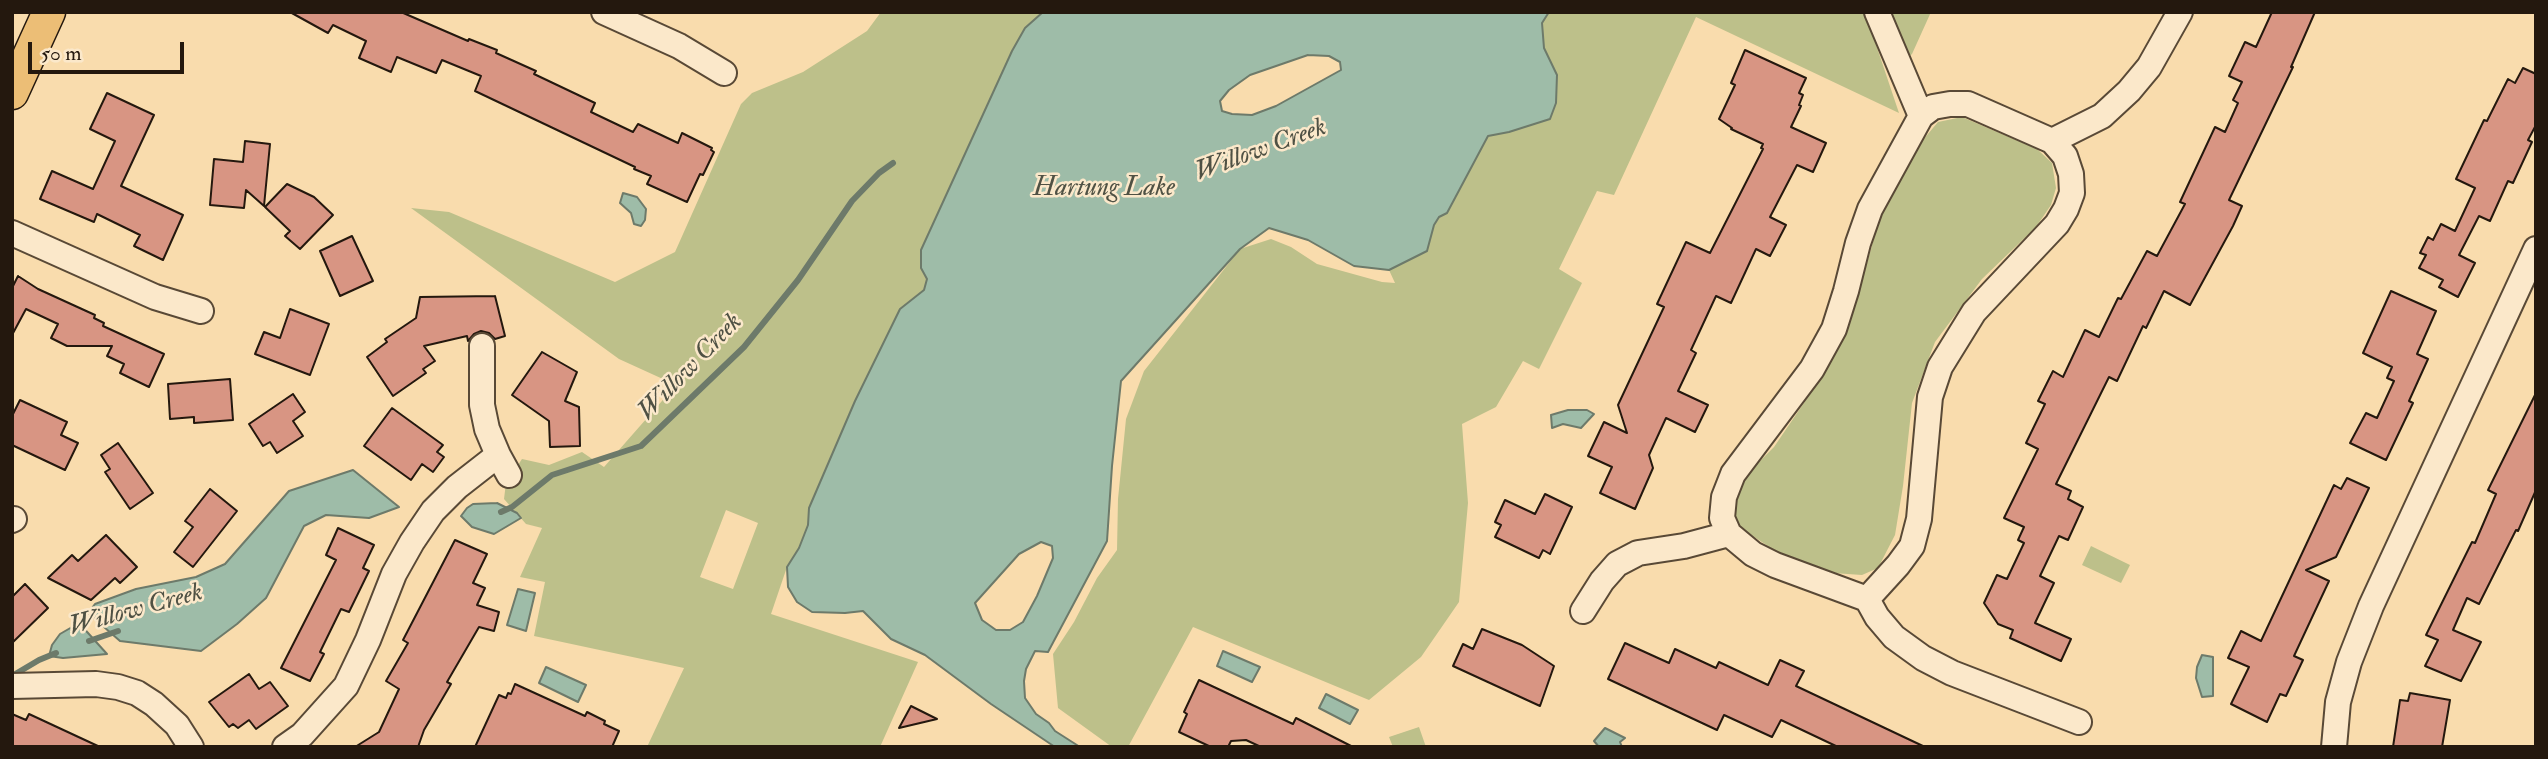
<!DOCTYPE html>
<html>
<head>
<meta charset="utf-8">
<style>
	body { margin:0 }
	#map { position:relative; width:2548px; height:759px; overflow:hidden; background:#f9dcad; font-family:"IM FELL Double Pica",serif }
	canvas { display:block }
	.frame { position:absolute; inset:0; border:14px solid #24180e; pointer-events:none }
	.scale { position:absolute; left:28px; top:42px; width:156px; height:32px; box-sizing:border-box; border:4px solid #24180e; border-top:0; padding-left:9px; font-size:21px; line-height:24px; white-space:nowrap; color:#24180e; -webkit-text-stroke:5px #fbe8ca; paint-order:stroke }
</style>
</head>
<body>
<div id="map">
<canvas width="2548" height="759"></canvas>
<div class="frame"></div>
<div class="scale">50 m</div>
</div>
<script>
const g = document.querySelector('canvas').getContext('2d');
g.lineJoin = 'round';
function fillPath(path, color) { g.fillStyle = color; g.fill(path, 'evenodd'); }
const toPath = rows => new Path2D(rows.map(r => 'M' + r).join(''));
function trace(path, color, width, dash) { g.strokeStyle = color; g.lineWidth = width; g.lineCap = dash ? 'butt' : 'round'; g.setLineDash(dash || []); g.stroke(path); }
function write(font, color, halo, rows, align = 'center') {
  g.font = font + ' "IM FELL Double Pica",serif'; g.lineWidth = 5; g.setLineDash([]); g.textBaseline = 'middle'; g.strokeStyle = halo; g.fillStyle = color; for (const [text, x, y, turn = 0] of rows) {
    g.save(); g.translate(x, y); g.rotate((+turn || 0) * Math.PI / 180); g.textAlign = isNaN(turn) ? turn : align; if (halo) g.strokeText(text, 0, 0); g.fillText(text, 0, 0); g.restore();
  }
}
fillPath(toPath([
	[881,12,1043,12,1025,28,1012,51,921,250,921,268,927,279,924,290,900,309,809,508,808,525,799,548,787,567,771,614,918,662,880,747,647,747,684,668,534,636,545,582,520,577,542,528,526,524,504,499,506,483,522,459,549,465,582,452,604,467,676,385,619,359,411,208,449,212,615,282,675,252,741,104,752,93,803,72,867,31],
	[726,510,758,523,733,589,700,577],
	[1549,12,1865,12,1899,113,1696,17,1614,195,1597,191,1559,269,1582,283,1539,369,1523,361,1496,407,1462,424,1468,503,1459,602,1421,657,1369,700,1193,627,1128,747,1112,747,1058,708,1053,654,1074,622,1097,578,1117,550,1118,499,1126,419,1144,371,1240,249,1271,239,1291,247,1317,264,1382,282,1395,283,1389,270,1427,251,1434,225,1439,217,1447,213,1488,136,1509,132,1556,103,1557,75,1544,48,1542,23],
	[1889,12,1931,12,1912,54,1907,58],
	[1962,117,2037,149,2052,163,2056,188,2051,205,2036,227,1982,279,1935,342,1912,403,1903,486,1895,535,1878,568,1862,575,1833,573,1787,559,1744,530,1732,517,1740,481,1774,447,1829,366,1855,306,1885,199,1917,147,1938,122],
	[2091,546,2130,565,2121,583,2082,565],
	[1419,727,1426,747,1393,747,1389,737]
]), '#bdc08a');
const water = toPath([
	[1043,12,1549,12,1542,23,1544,48,1557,75,1556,103,1550,119,1509,132,1488,136,1447,213,1439,217,1434,225,1427,251,1389,270,1354,266,1308,240,1269,228,1240,249,1121,381,1112,466,1107,541,1048,652,1035,651,1026,669,1024,681,1025,698,1036,714,1049,723,1055,731,1080,747,1055,747,991,704,925,655,891,639,863,611,845,613,812,612,797,602,788,587,787,567,799,548,808,525,809,508,855,401,900,309,924,290,927,279,921,268,921,250,1012,51,1025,28,1043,12],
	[1308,55,1329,56,1340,62,1341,70,1276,106,1252,115,1232,114,1222,111,1220,101,1229,90,1250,75,1308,55],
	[1041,542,1052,546,1053,558,1037,596,1023,622,1010,630,996,630,982,620,975,603,1019,554,1041,542],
	[623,193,637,197,646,209,645,220,641,226,634,224,631,213,620,203,623,193],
	[1568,410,1587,410,1594,414,1581,428,1563,424,1552,428,1551,415,1568,410],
	[353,470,399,507,369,518,326,515,304,526,266,598,237,624,201,651,120,641,88,613,95,604,136,589,196,577,225,564,289,491,353,470],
	[497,503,517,513,521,518,494,534,472,527,461,516,467,508,473,504,497,503],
	[518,589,535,593,526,631,507,625,518,589],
	[79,623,107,654,63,658,49,656,52,645,60,634,79,623],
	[1223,651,1260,667,1252,682,1217,666,1223,651],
	[2202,655,2213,657,2213,696,2202,697,2196,678,2197,667,2202,655],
	[546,667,586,685,578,702,539,683,546,667],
	[1326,694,1358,710,1350,724,1319,708,1326,694],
	[1605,728,1625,738,1620,742,1622,747,1599,747,1594,741,1605,728]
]);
fillPath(water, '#9ebca8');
trace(water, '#6d7a6a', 2);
trace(toPath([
	[501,512,512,507,552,475,641,446,744,347,798,280,852,201,879,173,893,163],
	[89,641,118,631],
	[12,676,39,660,56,653]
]), '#6d7a6a', 6);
const building = toPath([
	[290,12,401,12,468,41,469,39,497,50,496,53,536,71,534,74,595,103,591,112,633,132,638,124,678,143,682,133,712,148,711,150,714,152,703,175,700,174,687,202,647,184,651,176,634,169,635,167,475,91,481,76,442,60,436,73,397,57,391,72,359,58,366,41,333,25,328,33,290,12],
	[2272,12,2315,12,2291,67,2293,67,2229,200,2242,206,2233,226,2190,305,2164,291,2146,328,2143,326,2117,381,2109,377,2056,484,2071,491,2068,499,2083,507,2068,540,2059,536,2040,576,2054,583,2035,623,2071,639,2061,661,2010,638,2013,630,1998,624,1984,603,1997,575,2007,579,2024,543,2018,540,2024,527,2004,518,2038,449,2026,443,2045,404,2038,401,2053,371,2063,377,2085,330,2099,337,2118,298,2121,299,2147,251,2157,256,2185,204,2180,202,2215,127,2225,132,2238,103,2233,100,2242,82,2229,76,2245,42,2256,47,2272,12],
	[1745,50,1806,78,1799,93,1803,95,1799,105,1801,106,1791,127,1826,143,1813,172,1797,165,1770,217,1786,225,1770,256,1756,249,1731,303,1716,296,1691,350,1696,353,1678,391,1708,405,1695,432,1666,418,1649,455,1653,468,1635,509,1600,493,1612,467,1588,456,1604,422,1627,433,1618,405,1664,307,1657,304,1686,242,1710,253,1763,149,1761,148,1763,144,1731,129,1732,128,1719,119,1735,85,1731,83,1745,50],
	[2523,68,2536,74,2536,125,2528,140,2532,142,2513,183,2508,181,2490,221,2479,216,2459,255,2475,263,2458,297,2439,287,2443,280,2419,268,2426,255,2420,253,2428,237,2433,240,2441,224,2455,231,2475,188,2456,179,2484,120,2487,121,2508,79,2515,83,2523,68],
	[107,93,154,115,121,186,183,215,163,260,134,246,140,235,97,214,94,222,40,199,52,171,93,189,115,141,90,129,107,93],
	[245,141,270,144,264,206,246,190,244,208,210,205,214,159,243,162,245,141],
	[287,184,314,197,333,215,300,249,285,236,290,231,265,207,287,184],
	[352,236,373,281,340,296,320,251,352,236],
	[18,276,38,289,95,315,94,318,104,323,103,326,164,354,149,387,120,373,124,364,107,356,112,346,67,346,51,338,58,324,26,309,12,335,12,288,18,276],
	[2391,291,2436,311,2417,354,2428,359,2409,401,2413,403,2386,460,2350,443,2366,413,2377,418,2394,381,2387,378,2392,367,2363,353,2391,291],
	[495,296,505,336,495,339,489,333,481,331,474,334,468,341,467,336,424,346,435,361,423,369,426,373,393,396,367,357,387,342,385,339,416,318,420,297,495,296],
	[290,309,329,324,310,375,255,354,264,332,280,338,290,309],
	[542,352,577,372,565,401,579,407,580,446,550,447,549,421,512,395,542,352],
	[230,379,233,420,194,423,194,417,170,419,168,384,230,379],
	[2536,393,2536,490,2518,531,2516,530,2479,604,2467,598,2453,630,2481,642,2461,681,2425,666,2438,640,2426,635,2472,542,2475,543,2496,494,2488,490,2536,393],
	[293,394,305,412,293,421,303,436,277,453,270,442,263,446,249,424,293,394],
	[20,400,67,422,61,435,78,443,65,470,12,445,12,416,20,400],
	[392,408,443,445,437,452,444,457,433,472,422,464,411,480,364,446,392,408],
	[118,443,153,493,130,509,105,472,110,469,101,455,118,443],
	[2347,478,2369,488,2336,557,2306,570,2329,581,2294,656,2303,660,2286,696,2280,694,2267,722,2231,704,2249,667,2228,658,2241,631,2261,641,2334,485,2341,489,2347,478],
	[210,489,237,511,193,567,174,552,193,527,185,521,210,489],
	[1545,494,1572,507,1550,554,1543,550,1539,558,1495,537,1501,525,1495,522,1505,500,1535,514,1545,494],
	[338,528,374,545,363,568,369,571,349,612,341,609,320,652,324,654,310,681,281,668,336,560,326,555,338,528],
	[106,535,137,567,120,583,115,578,91,600,48,578,72,555,78,561,106,535],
	[455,540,487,554,473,583,485,588,477,605,499,612,494,631,479,627,447,682,451,684,424,730,418,747,355,747,379,732,399,689,386,681,408,643,403,640,455,540],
	[25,584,48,608,12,643,12,597,25,584],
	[1482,629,1522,645,1554,666,1540,706,1453,666,1463,644,1473,649,1482,629],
	[1625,643,1669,663,1675,649,1716,668,1719,662,1768,685,1780,660,1804,671,1796,686,1925,747,1838,747,1781,720,1772,737,1724,715,1717,730,1608,679,1625,643],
	[249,674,259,689,270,682,288,706,256,729,249,720,238,728,233,724,229,727,209,702,249,674],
	[1199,680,1293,724,1296,718,1353,747,1261,747,1246,740,1231,741,1228,747,1211,747,1179,732,1187,714,1184,712,1199,680],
	[515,684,585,716,587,712,605,721,604,724,619,731,612,747,475,747,499,695,506,698,508,693,511,694,515,684],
	[2410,693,2450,700,2442,747,2393,747,2400,700,2408,701,2410,693],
	[911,706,937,719,899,728,911,706],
	[12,714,26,720,29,714,100,747,12,747,12,714]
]);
fillPath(building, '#d89583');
trace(building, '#24180e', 2);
const minor = toPath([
	[604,12,679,46,724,73],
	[1877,12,1921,116],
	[12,233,155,297,201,311],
	[498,455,509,475],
	[12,520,14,519],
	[1729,534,1753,554,1775,565,1867,599,1877,617,1894,637,1923,658,1952,673,2079,722],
	[1867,599,1898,565,1912,546,1919,519,1930,397,1940,367,1974,312,2057,224,2066,209,2072,193,2071,174,2065,156,2052,141,2102,116,2129,91,2149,67,2180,12],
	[1583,611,1602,581,1617,564,1638,553,1684,546,1729,534,1722,518,1724,497,1733,474,1812,369,1834,329,1846,291,1858,243,1870,209,1921,116,1933,107,1950,104,1968,104,2052,141],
	[12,686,96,684,118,687,137,693,154,704,177,725,191,747],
	[285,747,302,735,346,686,368,640,394,574,412,542,433,511,457,487,498,455,487,429,482,405,482,346],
	[2334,747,2338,702,2349,662,2371,606,2536,249]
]);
const major = toPath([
	[12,93,49,12]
]);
trace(minor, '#594936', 28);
trace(major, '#24180e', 35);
trace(minor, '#fbe8ca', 24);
trace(major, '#ecbe76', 32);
write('italic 26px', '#4f5144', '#fbe8ca', [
	["Willow Creek",1261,151,-20],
	["Hartung Lake",1104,189],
	["Willow Creek",691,368,-46],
	["Willow Creek",136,611,-15]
]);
</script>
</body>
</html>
